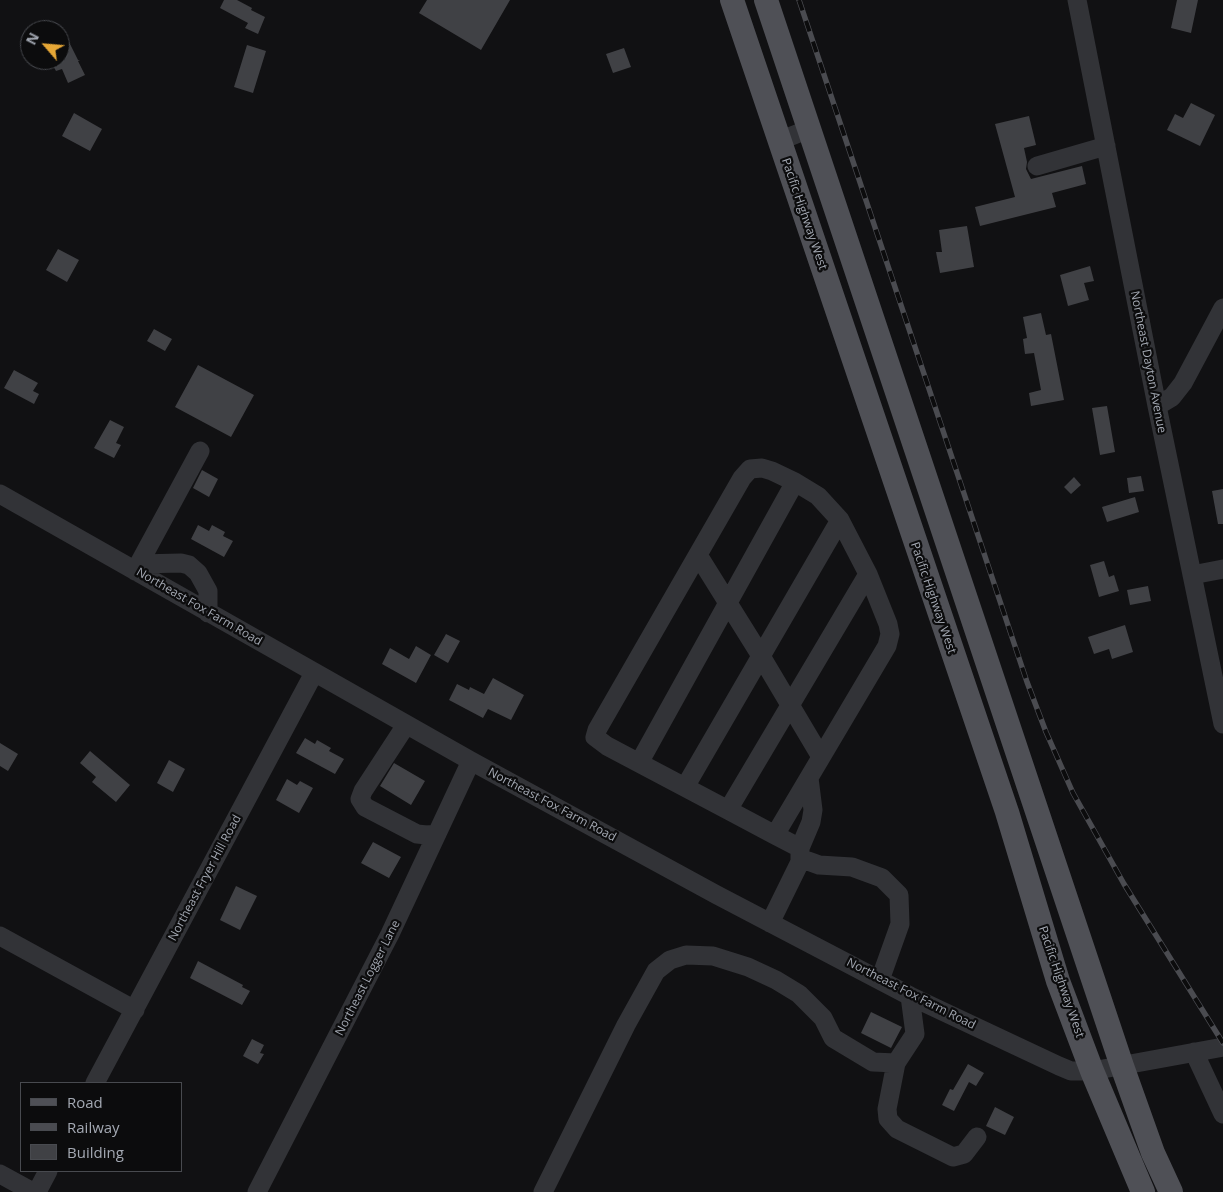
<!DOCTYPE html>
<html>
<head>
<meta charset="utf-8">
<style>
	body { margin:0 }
	#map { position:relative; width:1223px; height:1192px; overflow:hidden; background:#111113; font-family:"Open Sans",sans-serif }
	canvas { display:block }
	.legend { position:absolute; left:20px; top:1082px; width:162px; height:90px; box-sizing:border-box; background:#0c0c0d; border:1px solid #484a4f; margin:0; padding:6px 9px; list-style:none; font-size:15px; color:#a3a8b2 }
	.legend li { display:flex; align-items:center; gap:10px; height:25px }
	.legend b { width:25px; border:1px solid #484a4f }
	.north { position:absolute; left:20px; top:20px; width:50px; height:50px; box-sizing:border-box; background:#0c0c0d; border:1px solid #484a4f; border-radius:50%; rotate:297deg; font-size:14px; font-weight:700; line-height:20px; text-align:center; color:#a3a8b2 }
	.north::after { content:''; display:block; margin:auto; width:18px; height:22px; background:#e6a736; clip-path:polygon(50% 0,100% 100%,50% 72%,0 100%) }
</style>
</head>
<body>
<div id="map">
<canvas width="1223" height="1192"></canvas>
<ul class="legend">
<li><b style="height:6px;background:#4f5056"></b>Road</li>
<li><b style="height:6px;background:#4a4b50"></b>Railway</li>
<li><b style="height:14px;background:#404145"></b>Building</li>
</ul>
<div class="north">N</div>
</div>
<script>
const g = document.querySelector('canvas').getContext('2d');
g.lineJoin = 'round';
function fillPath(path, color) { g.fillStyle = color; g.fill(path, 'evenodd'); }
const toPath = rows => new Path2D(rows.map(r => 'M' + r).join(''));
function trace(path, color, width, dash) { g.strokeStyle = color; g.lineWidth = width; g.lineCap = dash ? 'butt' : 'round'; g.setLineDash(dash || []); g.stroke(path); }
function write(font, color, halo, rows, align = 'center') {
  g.font = font + ' "Open Sans",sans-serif'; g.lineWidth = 4.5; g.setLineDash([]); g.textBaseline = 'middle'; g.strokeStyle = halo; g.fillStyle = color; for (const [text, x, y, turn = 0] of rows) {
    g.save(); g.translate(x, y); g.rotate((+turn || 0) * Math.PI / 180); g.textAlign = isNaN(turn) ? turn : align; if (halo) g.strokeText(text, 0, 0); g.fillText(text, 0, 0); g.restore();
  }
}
fillPath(toPath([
	[224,0,237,0,252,8,251,10,265,17,258,34,245,28,248,23,220,8],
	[427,0,510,0,481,50,419,13],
	[1177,0,1198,0,1191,33,1171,28],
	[68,40,78,60,80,60,78,61,85,75,68,83,62,69,56,71,50,60,60,60,60,44],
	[247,45,266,51,253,93,234,87],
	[624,48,631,67,613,73,606,54],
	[1191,103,1215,115,1200,146,1167,130,1175,114,1183,118],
	[74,113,102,129,90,151,62,136],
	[1029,116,1036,145,1024,148,1027,162,1026,169,1031,179,1082,166,1086,184,1052,193,1056,207,980,226,975,207,1015,197,995,124],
	[967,226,974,267,940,273,936,252,942,252,939,230],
	[58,249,79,260,67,282,46,270],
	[1090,266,1094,281,1084,283,1089,300,1068,306,1060,275],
	[1041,313,1046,335,1051,334,1064,400,1031,406,1029,393,1041,390,1034,353,1025,354,1023,339,1027,338,1023,317],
	[154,329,172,339,165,351,147,341],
	[198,365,254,395,231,437,175,407],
	[14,370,38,383,33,391,39,394,34,404,4,388],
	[1107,406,1115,452,1100,455,1092,408],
	[110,420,124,427,116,443,121,445,114,458,94,448],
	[202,470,218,479,209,497,193,488],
	[1141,476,1144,491,1129,493,1127,478],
	[1074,477,1081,485,1071,494,1064,487],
	[1223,489,1223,524,1218,524,1212,491],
	[1135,497,1139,512,1107,522,1102,507],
	[198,525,209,531,212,525,225,532,223,536,233,541,224,557,191,539],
	[1104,561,1109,577,1114,575,1119,591,1099,597,1090,565],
	[1148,586,1151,601,1130,605,1127,590],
	[1125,625,1133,652,1112,659,1109,649,1094,654,1088,637],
	[446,634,460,641,448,663,434,655],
	[416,646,431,655,416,683,382,664,390,648,409,659],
	[493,678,524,695,511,720,488,709,483,718,449,700,457,684,469,690,470,687,484,694],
	[305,738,315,744,317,740,331,748,329,751,344,759,335,774,296,753],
	[0,743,18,754,8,771,0,766],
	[90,751,130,785,116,802,92,782,96,777,80,763],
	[169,760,185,769,173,792,157,783],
	[394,763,425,781,411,805,380,786],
	[287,779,297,785,300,781,313,788,299,813,276,800],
	[373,842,401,857,389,878,361,863],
	[236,886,257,896,240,930,220,920],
	[198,961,243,985,242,987,250,991,242,1005,190,978],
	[871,1012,902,1027,891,1048,861,1033],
	[252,1039,264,1045,260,1053,264,1054,258,1064,243,1056],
	[968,1064,984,1073,976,1086,969,1082,954,1111,942,1105,950,1089,953,1090],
	[995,1107,1014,1117,1005,1135,986,1126]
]), '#404145');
trace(toPath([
	[1077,0,1157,406,1223,724],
	[779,141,809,129],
	[1037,166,1106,146],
	[1157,406,1172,397,1183,383,1223,308],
	[0,494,471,761,717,895,910,996,1059,1066,1071,1071,1092,1071,1223,1047],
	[698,555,761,656,821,757],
	[139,564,181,563,189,565,198,573,208,591,208,613],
	[135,571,200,451],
	[1192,575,1223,569],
	[406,725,363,791,360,799,365,807,417,834,427,835,437,834],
	[639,763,795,482],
	[685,787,840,520],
	[728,810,868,574],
	[775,835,887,646,890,634,888,624,868,574,840,520,818,496,795,482,772,471,762,468,750,469,742,478,597,730,595,737,607,746,728,810,775,835,800,848,800,862],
	[800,848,811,822,813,810,809,778],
	[770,923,800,862,808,861,819,865,852,867,882,878,899,895,900,924,880,980],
	[0,936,135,1010],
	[1194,1052,1223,1114],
	[896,1063,887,1109,888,1119,897,1129,953,1157,964,1154,977,1137],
	[95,1083,314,673],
	[0,1174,33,1192],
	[37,1192,48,1171],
	[257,1192,390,934,471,761],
	[543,1192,626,1025,656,971,670,960,686,955,713,956,748,967,776,980,799,994,823,1018,833,1038,873,1062,896,1063,915,1034,910,996]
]), '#323337', 19);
trace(toPath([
	[732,0,1007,812,1058,981,1092,1071,1143,1192],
	[766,0,1122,1066,1153,1153,1171,1192]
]), '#4f5056', 24);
const rail = toPath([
	[799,0,1027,682,1046,732,1073,793,1124,884,1223,1043]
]);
trace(rail, '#4a4b50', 5.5);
trace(rail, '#0c0c0d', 4, [11]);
write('12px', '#a3a8b2', '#0c0c0d', [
	["Pacific Highway West",804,214,71],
	["Northeast Dayton Avenue",1148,362,79],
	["Pacific Highway West",933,598,71],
	["Northeast Fox Farm Road",199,607,30],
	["Northeast Fox Farm Road",552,805,28],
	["Northeast Fryer Hill Road",205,878,-62],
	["Northeast Logger Lane",368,978,-63],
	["Pacific Highway West",1061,982,71],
	["Northeast Fox Farm Road",911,994,27]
]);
</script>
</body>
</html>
